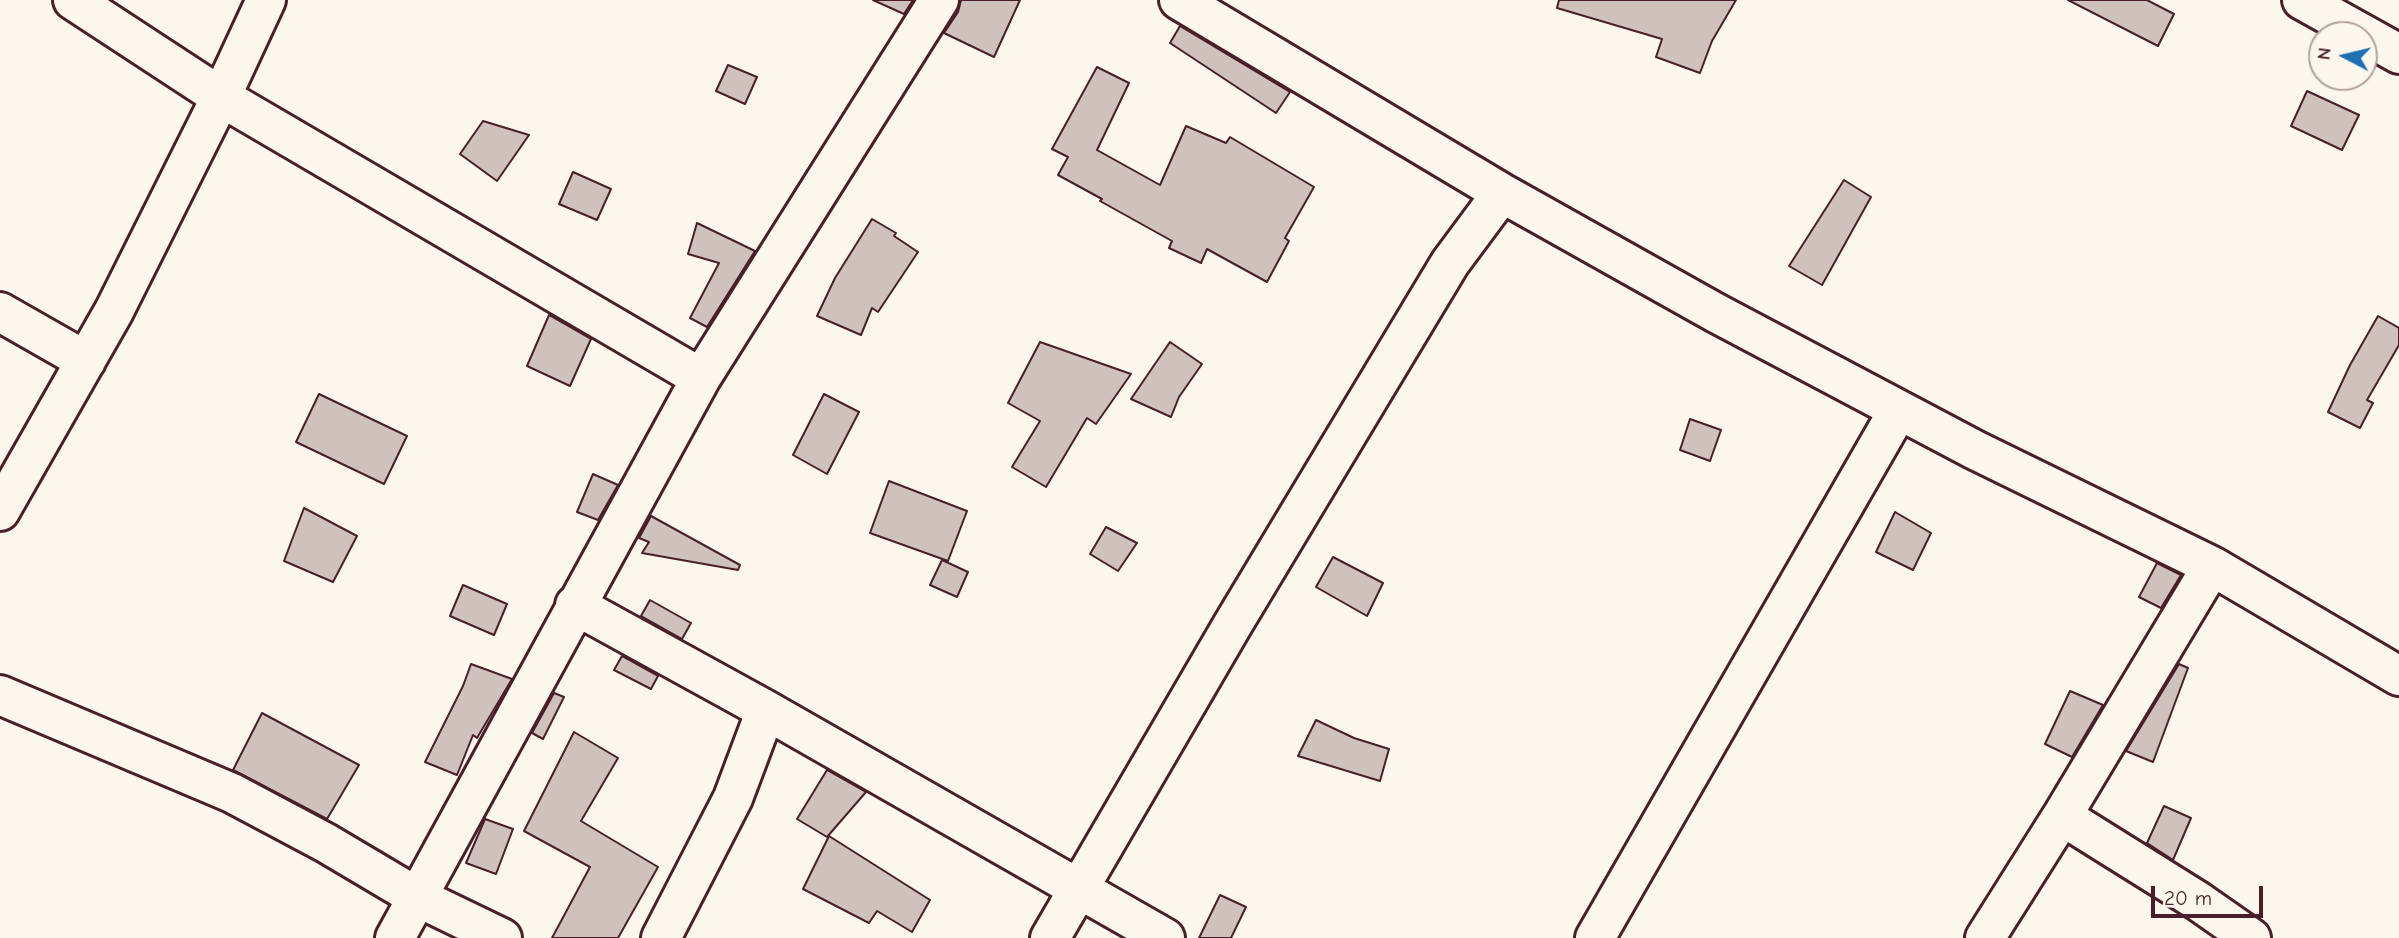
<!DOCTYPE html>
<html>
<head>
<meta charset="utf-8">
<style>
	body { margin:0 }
	#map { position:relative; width:2399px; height:938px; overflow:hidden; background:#fbf7ec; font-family:"Comic Neue",sans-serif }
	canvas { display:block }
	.north { position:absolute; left:2308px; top:21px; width:70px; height:70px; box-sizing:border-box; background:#fbf7ec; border:2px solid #b4a19f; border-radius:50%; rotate:277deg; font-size:19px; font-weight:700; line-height:28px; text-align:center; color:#4a1f2b }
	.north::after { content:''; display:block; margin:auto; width:24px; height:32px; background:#1f6fb2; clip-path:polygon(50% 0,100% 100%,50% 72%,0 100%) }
	.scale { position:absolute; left:2151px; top:886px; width:112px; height:32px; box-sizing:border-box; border:4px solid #4a1f2b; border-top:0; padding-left:9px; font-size:21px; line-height:24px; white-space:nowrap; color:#4a1f2b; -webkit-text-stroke:5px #fbf7ec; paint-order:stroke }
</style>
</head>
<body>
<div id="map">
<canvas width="2399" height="938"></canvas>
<div class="north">N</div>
<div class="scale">20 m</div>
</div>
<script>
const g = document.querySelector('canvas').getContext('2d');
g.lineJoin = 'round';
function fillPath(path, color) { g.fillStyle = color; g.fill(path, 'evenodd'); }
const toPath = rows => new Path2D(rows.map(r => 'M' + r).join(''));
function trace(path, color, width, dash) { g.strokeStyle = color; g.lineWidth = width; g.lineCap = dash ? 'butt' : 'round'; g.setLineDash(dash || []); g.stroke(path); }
const building = toPath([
	[873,0,913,0,904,14,873,0],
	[961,0,1020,0,994,57,944,33,958,12,961,0],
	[1559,0,1736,0,1712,41,1700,73,1656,57,1662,39,1557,8,1559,0],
	[2068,0,2147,0,2174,14,2158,46,2068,0],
	[1180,26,1290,92,1276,113,1170,43,1180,26],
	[728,65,757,77,745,104,716,91,728,65],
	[1097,67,1129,83,1097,150,1160,185,1186,126,1226,143,1230,137,1314,187,1285,238,1289,241,1267,282,1207,249,1201,263,1169,248,1172,241,1100,201,1102,199,1058,175,1068,157,1052,149,1097,67],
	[2307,91,2359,115,2342,150,2291,126,2307,91],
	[483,121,529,135,497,181,460,154,483,121],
	[573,172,611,189,597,220,559,204,573,172],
	[1844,180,1871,197,1822,285,1789,266,1844,180],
	[872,219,896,233,894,236,918,252,878,312,872,308,861,335,817,316,835,278,872,219],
	[697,223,755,251,707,327,690,318,719,263,688,254,697,223],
	[549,315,591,339,570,386,527,366,549,315],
	[2378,316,2399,328,2399,345,2367,400,2373,403,2360,428,2328,412,2350,365,2378,316],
	[1040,342,1131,374,1096,424,1087,418,1046,487,1012,467,1040,421,1008,403,1040,342],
	[1170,342,1202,364,1179,397,1171,417,1131,399,1170,342],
	[319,394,407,436,384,484,296,442,319,394],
	[824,394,859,412,827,474,793,455,824,394],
	[1690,419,1721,430,1710,461,1680,450,1690,419],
	[593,474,618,485,598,520,577,512,593,474],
	[889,481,967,511,948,561,870,533,889,481],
	[304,508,357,536,333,582,284,561,304,508],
	[1895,512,1931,533,1913,570,1876,552,1895,512],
	[651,516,740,565,738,570,642,553,649,542,639,538,651,516],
	[1106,527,1137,543,1118,571,1090,554,1106,527],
	[1333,557,1383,583,1367,616,1316,587,1333,557],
	[942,560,968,572,957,597,930,585,942,560],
	[2157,563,2181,575,2161,608,2139,597,2157,563],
	[463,585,507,604,494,635,450,616,463,585],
	[650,600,691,623,682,639,641,616,650,600],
	[622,656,658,676,651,689,614,670,622,656],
	[471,664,512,679,477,738,473,735,457,775,425,762,463,686,471,664],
	[2179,664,2188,668,2153,762,2126,751,2179,664],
	[2070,691,2103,705,2072,757,2045,744,2070,691],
	[554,693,564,697,543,739,532,733,554,693],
	[262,713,359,765,327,819,233,770,262,713],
	[1316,720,1354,738,1389,749,1380,781,1298,756,1316,720],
	[574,732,618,758,581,821,658,867,618,938,552,938,590,867,524,831,574,732],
	[827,770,866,792,827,837,797,819,827,770],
	[2164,806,2191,818,2173,860,2147,843,2164,806],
	[485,819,513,829,496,874,466,863,485,819],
	[829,836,930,900,912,932,877,911,869,923,803,889,829,836],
	[1220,895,1246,907,1231,938,1199,938,1220,895]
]);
fillPath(building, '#cfc2bc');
trace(building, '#4a1f2b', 2);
const street = toPath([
	[73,0,221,97,701,378],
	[1179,0,1502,193,1716,313,1975,450,2212,566,2399,676],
	[2302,0,2399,54],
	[0,312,86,361],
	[0,511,114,311,221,97,266,0],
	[575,605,766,710,1165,938],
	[0,695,232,793,326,843,417,897,502,938],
	[2062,816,2212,566],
	[395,938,701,378,939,0],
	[661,938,733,798,766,710],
	[1050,938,1233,624,1450,263,1502,193],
	[1595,938,1898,411],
	[1985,938,2062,816,2198,901,2251,938]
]);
trace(street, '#4a1f2b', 44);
trace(street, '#fbf7ec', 38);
</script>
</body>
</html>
